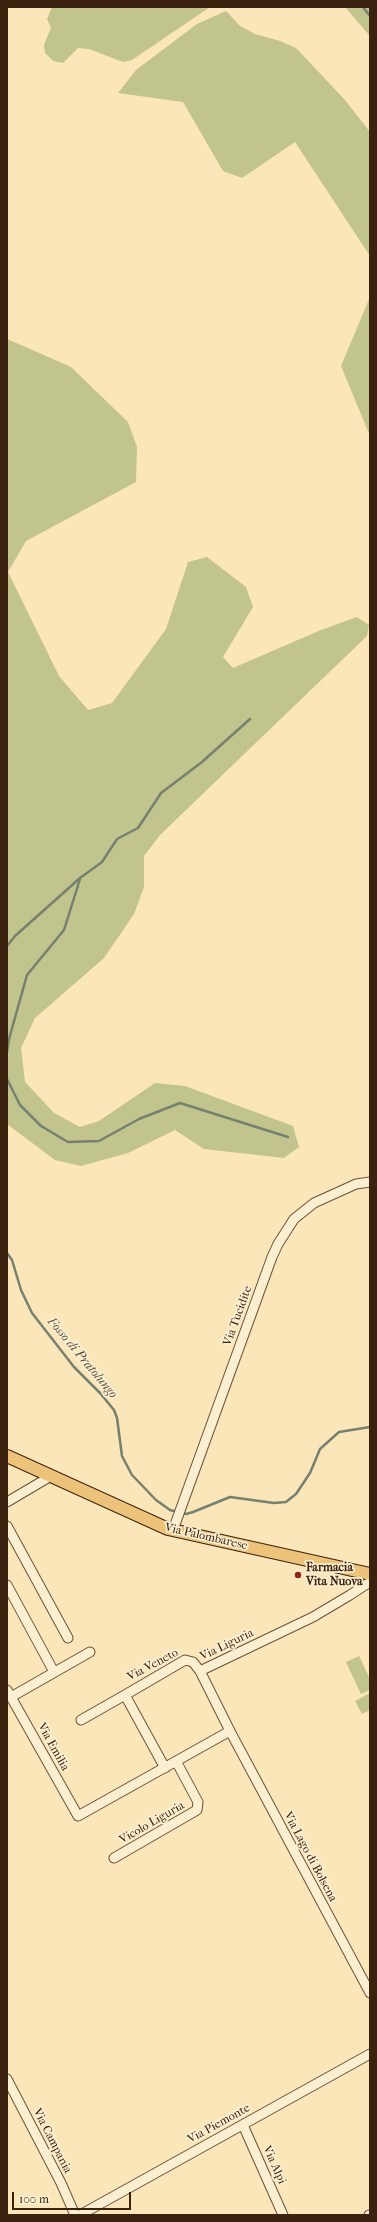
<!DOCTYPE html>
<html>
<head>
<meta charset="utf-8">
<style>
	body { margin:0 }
	#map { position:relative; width:377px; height:2222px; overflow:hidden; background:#fae6b8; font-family:"IM FELL French Canon",serif }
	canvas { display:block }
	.frame { position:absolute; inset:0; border:8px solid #3a220e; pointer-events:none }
	.scale { position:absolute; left:12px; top:2192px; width:119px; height:18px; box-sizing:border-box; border:2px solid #3a220e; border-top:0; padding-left:5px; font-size:12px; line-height:14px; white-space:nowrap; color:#3a220e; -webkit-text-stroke:3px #fcefd1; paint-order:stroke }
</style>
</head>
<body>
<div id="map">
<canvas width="377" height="2222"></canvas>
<div class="frame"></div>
<div class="scale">100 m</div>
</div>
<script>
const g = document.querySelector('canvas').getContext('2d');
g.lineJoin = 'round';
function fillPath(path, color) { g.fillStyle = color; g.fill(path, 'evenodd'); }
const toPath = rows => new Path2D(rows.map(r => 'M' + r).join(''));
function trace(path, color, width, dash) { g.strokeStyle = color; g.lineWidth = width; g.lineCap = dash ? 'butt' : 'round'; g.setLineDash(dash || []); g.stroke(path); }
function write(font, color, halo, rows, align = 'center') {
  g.font = font + ' "IM FELL French Canon",serif'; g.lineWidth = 3.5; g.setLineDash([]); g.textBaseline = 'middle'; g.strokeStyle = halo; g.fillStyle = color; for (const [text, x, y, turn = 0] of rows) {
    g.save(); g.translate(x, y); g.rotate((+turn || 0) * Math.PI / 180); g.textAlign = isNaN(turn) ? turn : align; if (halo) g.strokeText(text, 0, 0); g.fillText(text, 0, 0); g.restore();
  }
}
fillPath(toPath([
	[52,7,210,7,132,60,123,62,89,49,78,48,63,63,53,61,45,53,44,45,51,28,47,19],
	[345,7,370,7,370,36],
	[226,11,240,26,255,34,280,41,296,48,345,100,370,132,370,256,295,142,242,178,223,171,183,102,118,93,136,70,197,24],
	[370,297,370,436,341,366],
	[7,339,71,367,128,422,137,447,136,482,26,541,8,572,59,676,88,710,112,703,166,629,188,562,207,557,246,587,253,607,223,657,233,668,321,630,357,617,369,625,367,636,160,835,144,856,144,887,134,914,104,958,35,1018,21,1048,25,1082,54,1113,80,1127,99,1121,155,1083,185,1086,293,1126,299,1147,284,1158,204,1149,175,1130,128,1153,81,1166,55,1160,7,1124],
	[359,1656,370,1679,370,1690,361,1694,346,1662],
	[370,1693,370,1710,362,1714,355,1701]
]), '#c1c48c');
trace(toPath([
	[363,7,370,16],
	[7,946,15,936,80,878,102,862,117,839,138,828,161,793,202,762,250,719],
	[7,1052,9,1039,27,975,64,930,80,879],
	[7,1079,20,1105,41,1126,68,1142,99,1141,139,1119,180,1103,288,1137],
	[7,1253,12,1260,21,1290,32,1313,74,1367,100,1393,114,1410,117,1418,122,1456,132,1475,156,1500,170,1510,186,1514,193,1512,230,1497,274,1503,286,1502,296,1494,310,1473,320,1449,339,1432,370,1427]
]), '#76816f', 2.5);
const minor = toPath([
	[7,1502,51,1476],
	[7,1526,68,1638],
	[173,1530,272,1257,278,1244,294,1219,314,1203,356,1184,370,1182],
	[7,1585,54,1672],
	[7,1690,78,1816,230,1731,200,1671,313,1617,350,1595,370,1582],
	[11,1697,90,1652],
	[81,1720,125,1695],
	[230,1731,370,1993],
	[165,1768,125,1695,185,1660,193,1662,200,1671],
	[114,1858,197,1810,198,1802,176,1761],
	[7,2079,61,2183,75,2215],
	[243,2125,283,2215],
	[80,2215,370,2054],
	[369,2215,370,2215]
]);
const major = toPath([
	[7,1456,168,1529,370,1574]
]);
trace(minor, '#6a5338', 11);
trace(major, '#3a220e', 14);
trace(minor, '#fcefd1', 9);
trace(major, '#edc37c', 12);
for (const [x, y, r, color] of [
	[298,1575,4,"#8f2418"]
]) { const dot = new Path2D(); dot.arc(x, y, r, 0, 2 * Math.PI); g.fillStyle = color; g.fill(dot); trace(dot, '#fcefd1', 1.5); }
write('12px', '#3a220e', '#fcefd1', [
	["Via Tucidite",238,1316,-70],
	["Via Palombarese",206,1537,13],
	["Via Liguria",227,1645,-26],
	["Via Veneto",153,1665,-28],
	["Via Emilia",53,1747,61],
	["Vicolo Liguria",152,1823,-30],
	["Via Lago di Bolsena",310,1857,62],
	["Via Piemonte",219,2124,-29],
	["Via Campania",52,2141,63],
	["Via Alpi",274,2165,66]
]);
write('bold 12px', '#3a220e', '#fcefd1', [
	["Farmacia",306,1568],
	["Vita Nuova",306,1582]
], 'left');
write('italic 13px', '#58513e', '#fcefd1', [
	["Fosso di Pratolungo",82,1358,50]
]);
</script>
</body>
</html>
